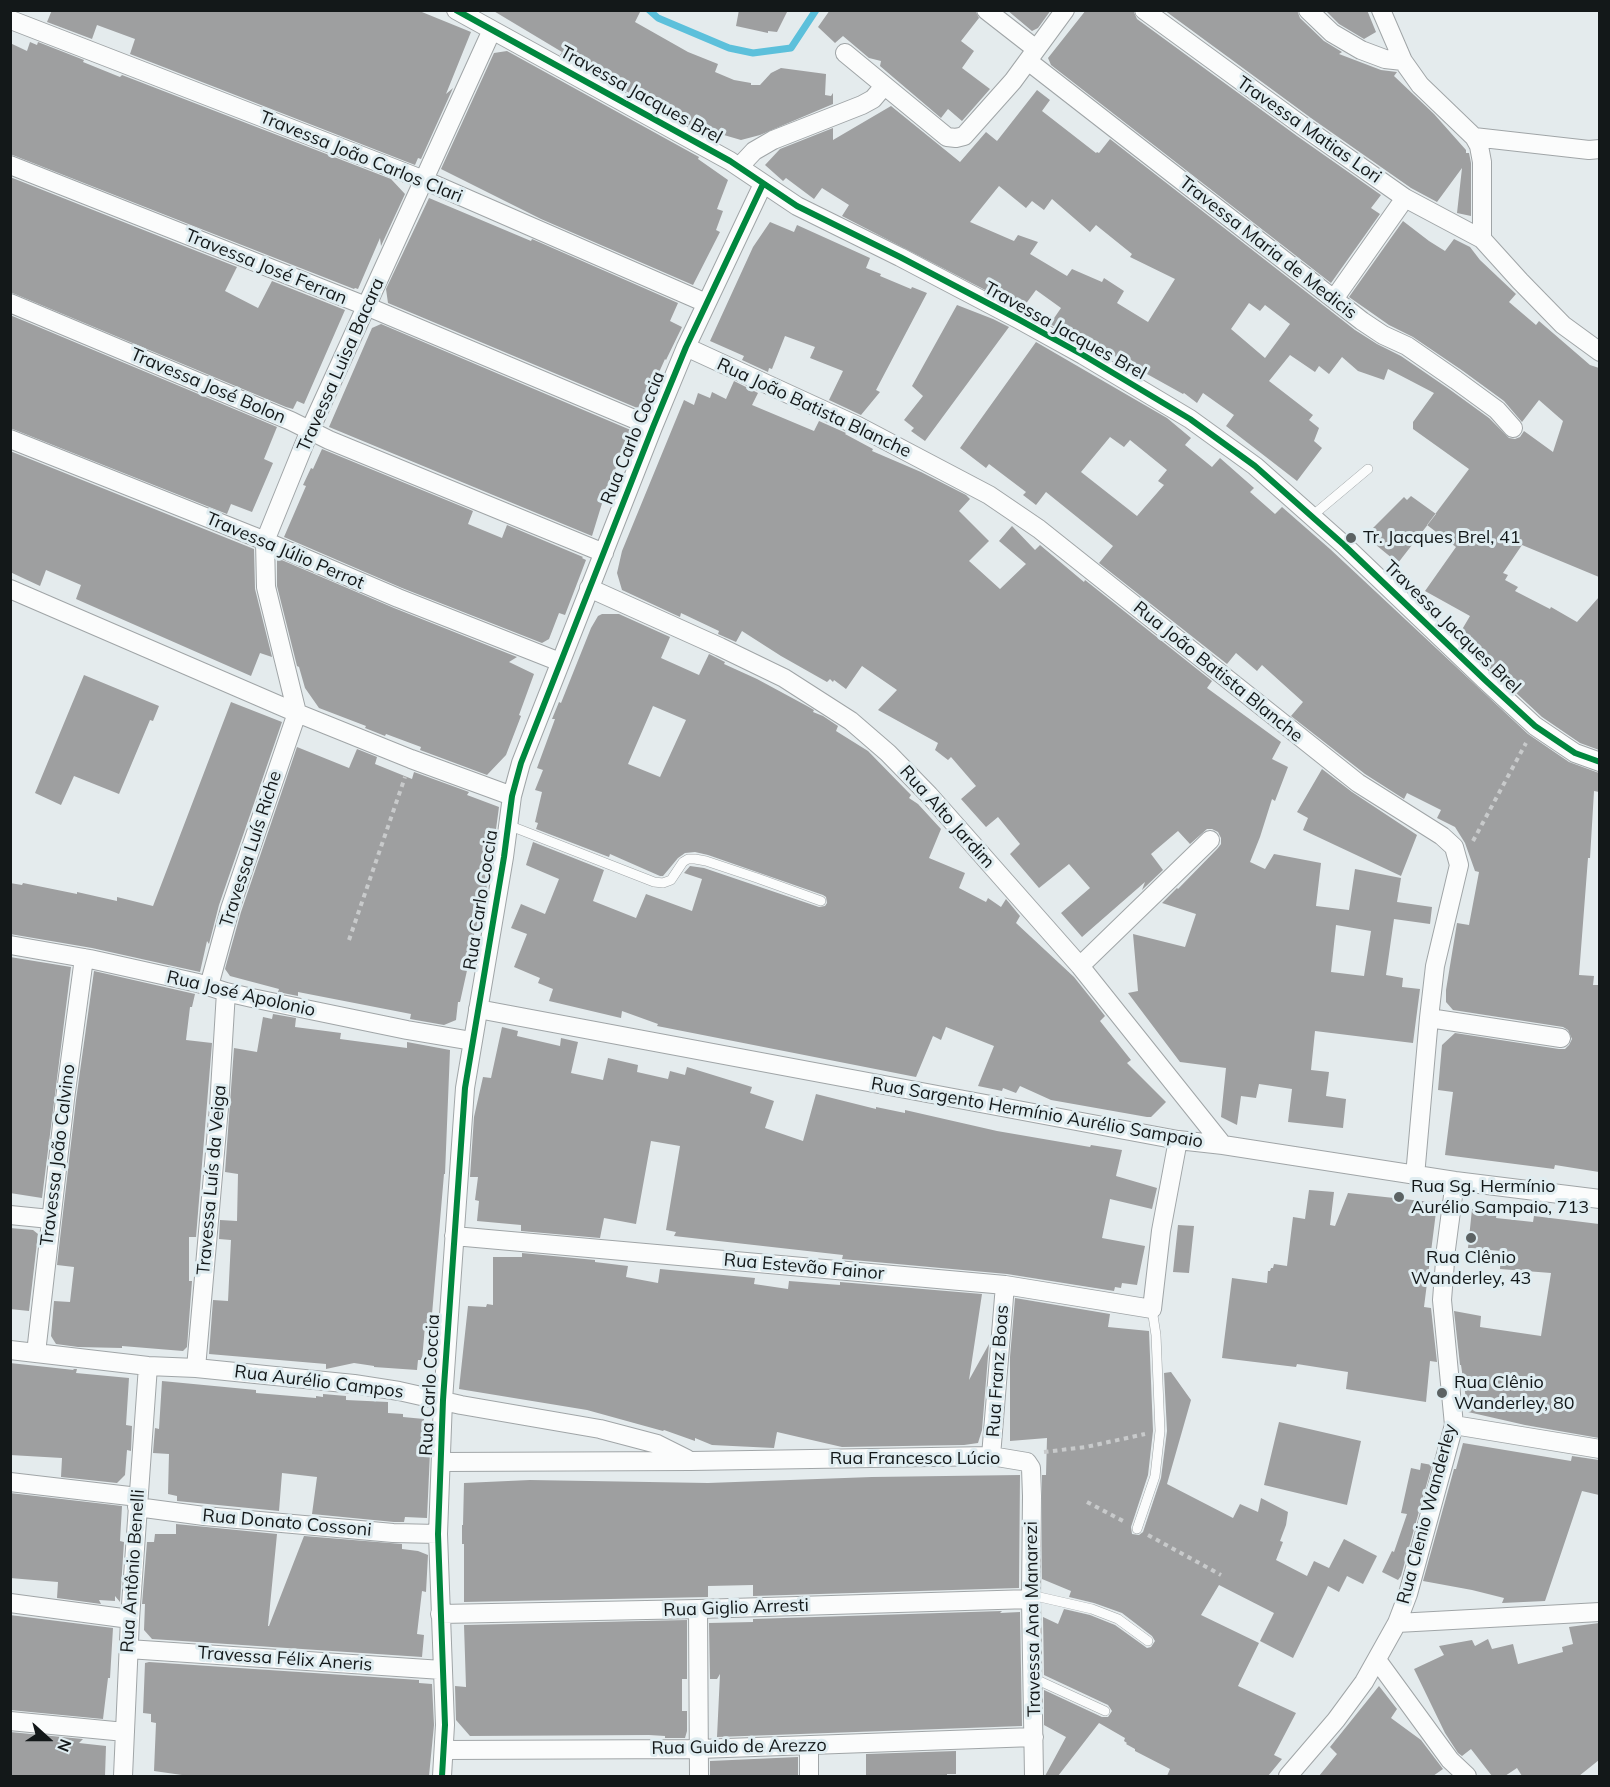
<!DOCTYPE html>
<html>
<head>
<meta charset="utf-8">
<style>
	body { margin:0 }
	#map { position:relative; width:1610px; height:1787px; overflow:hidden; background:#e4ebed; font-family:Mulish,sans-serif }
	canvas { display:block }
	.frame { position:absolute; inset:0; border:12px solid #131819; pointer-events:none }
	.north { position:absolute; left:18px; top:1709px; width:60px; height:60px; -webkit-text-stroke:4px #e0edf1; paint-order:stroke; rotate:111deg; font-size:16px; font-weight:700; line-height:24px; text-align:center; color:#131819 }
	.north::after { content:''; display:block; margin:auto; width:21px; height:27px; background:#131819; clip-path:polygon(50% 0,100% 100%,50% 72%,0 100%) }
</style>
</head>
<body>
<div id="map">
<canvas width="1610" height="1787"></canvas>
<div class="frame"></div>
<div class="north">N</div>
</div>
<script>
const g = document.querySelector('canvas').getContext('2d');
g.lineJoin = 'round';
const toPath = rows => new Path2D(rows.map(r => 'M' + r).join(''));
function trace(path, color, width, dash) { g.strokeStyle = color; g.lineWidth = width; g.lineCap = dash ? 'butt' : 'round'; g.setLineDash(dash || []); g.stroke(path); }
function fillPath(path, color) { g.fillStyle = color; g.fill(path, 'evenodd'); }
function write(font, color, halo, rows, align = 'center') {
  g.font = font + ' Mulish,sans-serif'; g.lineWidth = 6; g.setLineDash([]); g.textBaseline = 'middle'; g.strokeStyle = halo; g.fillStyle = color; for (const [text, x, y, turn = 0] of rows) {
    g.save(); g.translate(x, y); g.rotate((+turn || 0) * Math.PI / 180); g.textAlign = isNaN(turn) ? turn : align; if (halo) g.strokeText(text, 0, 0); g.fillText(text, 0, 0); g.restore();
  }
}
trace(toPath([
	[649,10,658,18,729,48,753,53,791,48,816,10]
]), '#5cc0db', 7);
fillPath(toPath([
	[52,10,417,10,471,32,446,94,453,88,421,159,418,158,415,165,130,54,135,39,97,25,92,39,47,22],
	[492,10,641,10,635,22,688,52,718,64,715,72,734,80,751,83,751,85,760,85,771,73,781,68,826,74,825,95,831,96,833,93,833,104,760,135,741,140,710,131,708,136,560,55,562,52],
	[739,10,788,10,777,32,768,31,768,33,736,26],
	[830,10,975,10,979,18,961,41,974,51,962,68,990,89,962,121,948,109,941,118,880,66,881,61,869,58,843,36,835,43,818,27],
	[1007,10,1051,10,1038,28,1032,31],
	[1086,10,1133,10,1137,19,1297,136,1381,195,1371,208,1380,214,1331,283,1051,65,1048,58],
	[1164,10,1297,10,1300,18,1324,41,1342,52,1339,54,1381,70,1397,72,1394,76,1434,114,1466,150,1466,153,1469,153,1471,163,1471,216,1457,213,1462,168,1437,202,1411,188,1311,118],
	[1325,10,1367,10,1376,32,1364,39,1339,24],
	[30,42,37,45,38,42,84,60,83,62,120,77,122,75,391,179,405,194,381,246,380,238,358,289,355,288,354,289,10,154,10,43,27,51],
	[507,51,699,157,698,159,728,180,717,209,723,211,716,230,720,232,693,285,541,219,441,169,494,53],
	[1037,90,1050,100,1042,111,1096,153,1097,152,1099,153,1110,139,1355,330,1377,344,1401,356,1449,389,1489,418,1509,438,1515,439,1520,437,1524,431,1553,452,1563,421,1539,400,1522,422,1504,401,1463,371,1413,337,1389,325,1349,297,1403,221,1429,241,1445,251,1454,239,1470,247,1480,260,1516,294,1509,302,1536,325,1539,321,1590,365,1599,368,1599,577,1522,545,1503,573,1508,575,1505,580,1518,587,1515,591,1550,609,1551,607,1577,622,1599,597,1599,750,1580,743,1542,717,1457,638,1470,616,1425,591,1456,547,1427,525,1469,469,1413,429,1413,422,1434,393,1388,369,1384,380,1358,371,1342,357,1329,374,1319,366,1315,372,1290,355,1269,381,1313,415,1309,420,1319,428,1314,441,1322,448,1297,481,1226,426,1234,415,1203,393,1197,403,1184,393,1183,394,1102,349,1100,352,1050,324,1061,308,1036,290,1022,309,842,216,849,205,822,188,814,199,786,178,783,181,765,165,780,149,833,128,833,140,891,106,960,162,986,132,997,141],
	[999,186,1026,208,1032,201,1044,210,1052,199,1090,232,1096,225,1132,254,1130,257,1175,279,1148,322,1117,303,1124,291,1104,278,1102,282,1072,269,1067,276,1030,254,1038,242,1018,235,1014,241,970,222],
	[1249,303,1260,311,1265,305,1290,324,1265,358,1231,329],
	[10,177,237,267,225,291,258,308,272,281,345,310,304,404,297,401,293,409,286,407,10,292],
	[429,198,531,241,532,239,678,303,670,321,682,327,666,360,665,359,642,410,388,303,386,289],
	[770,222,794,232,797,225,870,258,866,268,881,274,880,276,911,289,912,287,927,293,876,390,880,392,861,415,829,400,843,371,810,358,815,347,785,336,772,369,769,368,768,372,742,360,744,356,710,341,753,247],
	[957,305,993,319,1009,327,925,441,911,431,914,428,904,420,923,396,912,386],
	[10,315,277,427,264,459,273,463,252,512,231,504,227,514,10,428],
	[381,324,633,431,607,487,592,536,329,427,372,328],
	[1036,342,1167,418,1191,438,1185,445,1212,467,1220,458,1254,488,1250,492,1275,514,1282,507,1330,549,1528,734,1569,762,1599,773,1599,792,1594,791,1593,808,1590,858,1588,858,1579,975,1594,976,1593,985,1599,985,1599,1172,1555,1165,1554,1169,1445,1155,1453,1092,1438,1090,1442,1045,1455,1033,1559,1049,1565,1049,1569,1045,1572,1039,1568,1030,1563,1027,1453,1010,1446,1002,1446,990,1457,923,1469,925,1479,872,1475,871,1465,843,1455,827,1437,818,1441,810,1407,793,1404,799,1365,774,1291,716,1303,702,1262,665,1257,671,1236,653,1227,664,1099,563,1113,546,1046,492,1036,505,1023,495,1026,492,989,464,986,468,960,448],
	[1110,437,1124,447,1130,440,1167,470,1158,481,1164,485,1137,516,1081,472],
	[734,381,758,393,752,405,814,431,819,421,846,433,845,434,873,449,872,451,921,472,966,495,970,499,959,511,989,541,969,561,1000,589,1026,564,999,541,1012,526,1035,550,1040,545,1084,582,1085,580,1212,681,1207,688,1281,742,1272,759,1288,767,1275,801,1272,799,1260,837,1250,862,1265,869,1274,854,1321,863,1316,906,1349,910,1355,869,1401,878,1397,902,1432,907,1430,924,1394,919,1386,975,1403,978,1402,987,1420,989,1413,1043,1315,1031,1311,1070,1329,1072,1326,1096,1346,1099,1343,1128,1288,1122,1292,1089,1259,1084,1256,1098,1241,1096,1237,1125,1221,1117,1226,1068,1180,1062,1128,993,1138,991,1133,934,1185,947,1196,914,1162,903,1177,888,1178,889,1218,848,1221,844,1221,838,1218,832,1212,829,1207,829,1190,844,1178,831,1151,854,1163,870,1142,890,1145,882,1082,937,1061,913,1090,888,1069,864,1039,888,1010,854,1020,844,998,817,986,827,961,799,976,786,951,757,948,760,935,750,938,743,878,710,897,690,862,666,846,689,834,680,833,682,830,679,827,682,781,656,742,631,736,642,718,634,719,631,681,613,680,617,622,590,617,573,622,551,684,400,694,405,698,393,710,398,712,392,726,399],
	[1336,925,1371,931,1364,976,1331,972],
	[322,449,473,511,468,524,502,538,507,525,583,557,582,558,586,560,565,615,559,613,549,639,542,643,402,588,284,537,306,486,303,485,311,468,313,469],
	[10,451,254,549,255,589,272,657,260,653,251,676,76,599,81,585,46,570,40,586,10,572],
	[1411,496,1436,514,1398,563,1365,536,1404,497,1407,500],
	[277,558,394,608,517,657,509,662,534,674,519,715,521,716,506,755,487,775,420,750,421,747,386,734,385,736,365,728,366,726,319,708,305,688,299,667,297,666,277,586],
	[602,614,619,614,670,637,661,658,699,675,709,654,725,662,724,664,757,679,807,706,814,710,813,712,823,716,838,726,836,731,868,751,911,795,909,798,918,804,941,829,929,858,965,873,959,888,986,902,988,898,1001,907,1006,899,1020,916,1016,923,1074,977,1094,1002,1105,1016,1100,1021,1131,1060,1127,1063,1166,1102,1151,1117,1147,1117,1051,1100,1020,1086,1016,1093,1003,1088,1002,1091,978,1086,994,1046,946,1027,941,1040,933,1036,916,1077,657,1026,658,1024,622,1011,621,1018,549,1001,553,989,538,983,540,978,514,967,527,934,511,928,521,904,545,914,559,879,526,865,533,842,604,870,593,901,636,918,646,894,692,911,702,879,684,873,690,866,704,868,819,907,825,906,827,903,826,897,823,895,708,855,695,852,685,853,678,858,663,876,660,876,610,854,609,857,536,829,538,823,535,822,542,792,535,790,543,770,537,768,555,719,552,719,559,702,561,703,591,628,598,616],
	[653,706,686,720,660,777,628,764],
	[84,675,159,706,153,721,150,720,119,794,74,776,61,805,35,793],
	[231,702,282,722,219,905,209,944,207,941,200,972,92,948,10,934,10,883,22,885,23,883,77,894,77,892,117,901,117,897,153,906],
	[297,747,349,768,357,749,377,757,375,764,412,779,414,772,469,792,467,795,499,807,491,866,483,863,487,889,470,948,472,948,460,1002,458,1002,456,1020,444,1025,410,1019,411,1014,298,992,298,996,278,992,279,989,230,976,225,969,241,912],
	[1322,769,1352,792,1417,835,1401,876,1303,830,1308,818,1297,812],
	[10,957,71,967,42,1198,10,1193],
	[94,971,195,994,192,1007,190,1007,186,1040,212,1043,196,1237,189,1237,189,1281,192,1281,187,1347,183,1351,122,1346,122,1348,78,1347,56,1344,51,1336,54,1301,70,1302,74,1267,57,1265,76,1100],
	[273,1014,296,1018,295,1027,341,1033,340,1039,407,1048,407,1042,450,1050,445,1174,444,1174,431,1326,425,1326,422,1360,418,1360,417,1370,374,1367,374,1366,354,1363,326,1369,326,1364,209,1354,213,1300,228,1301,231,1240,219,1239,220,1220,237,1221,238,1174,225,1172,234,1048,257,1052,263,1017,272,1019],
	[502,1027,518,1031,517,1036,560,1046,561,1038,578,1042,571,1073,603,1080,608,1058,638,1065,637,1072,668,1079,670,1071,685,1075,687,1067,752,1087,750,1093,774,1101,765,1128,803,1141,816,1094,876,1109,876,1107,905,1113,905,1110,997,1131,1090,1147,1091,1145,1122,1150,1116,1176,1157,1188,1152,1209,1110,1199,1102,1238,1145,1246,1137,1285,1122,1283,1121,1288,1115,1287,1114,1291,1007,1274,842,1259,843,1255,674,1236,676,1232,666,1230,680,1146,651,1141,636,1224,604,1218,600,1238,521,1231,521,1225,477,1221,479,1201,475,1200,478,1177,470,1177,474,1117,483,1077,491,1078],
	[1309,1190,1334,1192,1330,1225,1335,1226,1348,1193,1431,1202,1436,1212,1424,1307,1431,1308,1437,1362,1430,1361,1426,1402,1346,1389,1348,1372,1297,1364,1296,1367,1222,1358,1232,1278,1267,1283,1268,1271,1270,1271,1271,1268,1273,1268,1274,1264,1287,1266,1293,1217,1305,1219],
	[1472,1209,1497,1211,1496,1218,1533,1222,1534,1216,1599,1224,1599,1438,1525,1425,1468,1412,1461,1365,1460,1365,1454,1311,1481,1316,1480,1327,1541,1336,1551,1273,1500,1269,1501,1251,1468,1248],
	[1178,1225,1194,1226,1189,1273,1173,1272],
	[10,1228,33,1230,38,1234,29,1311,10,1309],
	[522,1253,595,1260,595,1262,628,1266,626,1277,658,1283,660,1269,755,1278,754,1284,788,1289,789,1281,840,1285,840,1282,982,1294,969,1380,989,1344,982,1430,978,1443,964,1445,842,1447,777,1432,774,1448,712,1445,695,1438,695,1441,664,1430,663,1431,587,1410,459,1389,468,1306,486,1307,487,1304,493,1305,493,1257,522,1257],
	[1015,1298,1110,1314,1108,1327,1149,1331,1153,1431,1148,1475,1131,1527,1132,1534,1139,1535,1143,1532,1161,1478,1167,1431,1164,1373,1171,1372,1191,1400,1167,1484,1233,1518,1240,1504,1258,1512,1261,1498,1288,1512,1286,1525,1280,1541,1283,1542,1276,1560,1307,1576,1314,1561,1329,1568,1344,1539,1377,1556,1363,1584,1347,1576,1339,1592,1328,1586,1293,1658,1260,1641,1274,1613,1219,1585,1201,1615,1259,1643,1238,1686,1296,1713,1274,1755,1282,1759,1268,1776,1167,1776,1170,1769,1135,1751,1135,1749,1126,1744,1127,1743,1124,1741,1125,1738,1099,1723,1058,1776,1045,1776,1066,1737,1044,1725,1044,1690,1102,1717,1108,1717,1112,1711,1108,1705,1044,1675,1043,1617,1058,1624,1064,1609,1090,1615,1115,1625,1147,1648,1151,1647,1155,1641,1152,1636,1122,1613,1094,1603,1069,1597,1071,1591,1042,1579,1042,1475,1046,1475,1047,1438,1010,1441,1010,1357],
	[10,1363,74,1370,73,1369,77,1369,76,1373,129,1378,126,1425,132,1426,131,1451,127,1450,125,1475,117,1483,61,1477,62,1458,10,1455],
	[162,1381,256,1390,256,1393,316,1398,316,1396,323,1397,323,1394,346,1396,346,1400,388,1402,388,1413,403,1414,403,1417,424,1419,423,1451,430,1452,427,1518,405,1517,404,1522,394,1522,312,1514,317,1477,282,1473,279,1511,177,1501,177,1496,168,1494,169,1454,153,1453,155,1428,159,1429],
	[1279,1422,1361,1441,1347,1505,1264,1485],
	[1463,1443,1571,1461,1572,1456,1599,1460,1599,1495,1582,1491,1545,1601,1502,1603,1504,1598,1472,1590,1423,1581,1454,1469,1456,1469],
	[1421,1463,1432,1465,1401,1576,1398,1580,1382,1572,1392,1551,1394,1552,1407,1514,1401,1513,1411,1468,1420,1470],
	[1020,1475,1019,1588,753,1596,753,1585,708,1586,708,1597,464,1602,464,1544,462,1544,462,1525,463,1525,464,1483,530,1480,708,1483,872,1477],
	[10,1493,122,1506,120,1541,124,1542,120,1602,115,1596,115,1601,99,1600,101,1604,57,1598,58,1582,10,1578],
	[176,1524,277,1534,268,1626,269,1626,304,1536,402,1544,402,1549,418,1551,428,1555,426,1592,422,1591,417,1634,424,1635,422,1657,152,1639,144,1630,145,1604,142,1604,147,1542,154,1542,155,1534,176,1534],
	[1002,1611,1000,1613,1020,1612,1022,1726,717,1737,720,1674,717,1679,710,1679,709,1623,753,1622,753,1619],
	[10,1615,113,1628,110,1678,108,1678,103,1719,10,1710],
	[687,1620,687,1679,682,1679,682,1711,687,1711,687,1731,685,1738,665,1738,665,1736,649,1735,470,1736,456,1720,455,1686,466,1687,464,1625],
	[1599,1623,1599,1760,1579,1776,1522,1776,1517,1768,1505,1776,1492,1776,1471,1749,1462,1756,1458,1753,1445,1733,1414,1669,1444,1655,1439,1646,1472,1640,1475,1646,1488,1639,1492,1649,1513,1644,1518,1664,1563,1652,1562,1647,1573,1644,1569,1627],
	[149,1662,419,1680,419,1683,432,1684,434,1725,429,1776,189,1776,154,1771,156,1723,151,1722,151,1714,143,1713,145,1663],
	[1379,1686,1397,1709,1391,1718,1421,1740,1443,1769,1433,1776,1319,1776,1337,1754,1330,1747],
	[10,1732,83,1739,79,1743,106,1746,105,1776,10,1776],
	[956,1751,956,1774,947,1774,947,1776,866,1776,866,1754],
	[798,1757,798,1776,710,1776,710,1761]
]), '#9e9fa0');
const service = toPath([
	[1312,516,1368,469],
	[508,825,654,882,663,883,671,880,683,862,688,859,695,859,706,861,757,878,821,901],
	[1137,1529,1155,1476,1160,1431,1156,1335,1152,1309],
	[1031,1595,1092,1609,1118,1619,1148,1641],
	[1033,1678,1105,1711]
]);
const minor = toPath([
	[456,10,730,161,797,206,900,257,1018,319,1083,355,1190,419,1255,466,1344,545,1485,680,1535,726,1575,753,1600,762],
	[986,10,1036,49],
	[1144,10,1304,127,1405,198,1482,239,1520,281,1563,325,1600,352],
	[1308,10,1332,33,1361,50,1385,59,1403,61],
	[1381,10,1403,61,1420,85,1474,137,1479,146,1482,162,1482,239],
	[11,20,424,180,706,303],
	[845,53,947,137,956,138,964,136,1013,81,1065,10],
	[1028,61,1362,321,1383,335,1407,346,1456,380,1497,410,1513,428],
	[1474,137,1589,150,1600,149],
	[10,165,366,306,653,427],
	[739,167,754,151,773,140,862,105,873,99,884,86],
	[1334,299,1405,198],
	[10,303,291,421,329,440,604,553],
	[686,347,858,426,989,495,1039,529,1358,783,1442,836,1454,847,1459,865,1435,966,1429,1018,1415,1176],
	[10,439,253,536,398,598,560,662],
	[589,588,720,647,784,678,851,721,888,753,929,795,1080,966,1223,1145],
	[10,589,297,713,411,759,512,796],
	[10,945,90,959,198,983,226,992,252,998,407,1030,472,1041],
	[1080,966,1210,840],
	[209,986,230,909,297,713,266,587,265,541,310,430,492,30],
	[478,1009,1178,1140,1223,1145,1455,1181,1600,1199],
	[1429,1018,1561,1038],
	[10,1215,50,1219],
	[454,1236,1005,1285,1152,1309,1161,1231,1178,1140],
	[10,1350,148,1366,196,1368,354,1384,399,1391,461,1405,600,1429,657,1444,687,1459],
	[36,1353,65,1099,84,958],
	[196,1368,219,1107,226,992],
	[1454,1425,1600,1449],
	[991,1456,1005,1285],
	[441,1462,691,1461,991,1456,1027,1462,1031,1468,1032,1496,1031,1599,1034,1776],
	[10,1482,138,1497],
	[137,1507,204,1516,393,1533,438,1534],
	[10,1603,130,1619],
	[698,1609,699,1776],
	[440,1614,698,1609,1031,1599],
	[1397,1623,1600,1612],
	[128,1649,442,1670],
	[1377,1660,1450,1760,1467,1776],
	[10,1721,125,1732],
	[809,1745,809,1776],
	[444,1750,699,1749,1034,1737],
	[123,1776,130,1619,148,1366],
	[442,1776,445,1725,438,1534,443,1400,465,1088,504,857,512,796,521,763,653,427,686,347,763,184],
	[1288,1776,1336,1720,1364,1682,1397,1623,1408,1594,1454,1425,1442,1300,1446,1249,1455,1181]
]);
trace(service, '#a0a5a7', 10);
trace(minor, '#a0a5a7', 20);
trace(toPath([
	[1473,841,1526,743],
	[349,940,405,777],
	[1044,1452,1086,1447,1145,1434],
	[1087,1502,1125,1522],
	[1148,1535,1221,1575]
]), '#c8cacb', 4, [4.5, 4.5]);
trace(service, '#fbfcfc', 9);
trace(minor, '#fbfcfc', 18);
trace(toPath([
	[456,10,730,161,797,206,900,257,1018,319,1083,355,1190,419,1255,466,1344,545,1485,680,1535,726,1575,753,1600,762],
	[442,1776,445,1725,438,1534,443,1400,465,1088,504,857,512,796,521,763,653,427,686,347,763,184]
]), '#00873e', 6);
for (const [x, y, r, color] of [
	[1351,538,6,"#5c6263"],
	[1399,1197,6,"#5c6263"],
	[1471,1238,6,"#5c6263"],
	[1442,1393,6,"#5c6263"]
]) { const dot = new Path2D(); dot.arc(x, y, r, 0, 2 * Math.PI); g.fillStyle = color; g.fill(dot); trace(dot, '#e0edf1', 2); }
write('18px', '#131819', '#e0edf1', [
	["Travessa Jacques Brel",641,95,29],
	["Travessa Matias Lori",1309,130,35],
	["Travessa João Carlos Clari",361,157,22],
	["Travessa Maria de Medicis",1268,248,38],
	["Travessa José Ferran",266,267,22],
	["Travessa Jacques Brel",1065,331,29],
	["Travessa Luisa Bacara",341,365,-66],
	["Travessa José Bolon",208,386,23],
	["Rua João Batista Blanche",814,408,25],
	["Rua Carlo Coccia",633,438,-68],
	["Travessa Júlio Perrot",285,551,23],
	["Travessa Jacques Brel",1452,627,44],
	["Rua João Batista Blanche",1218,672,39],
	["Rua Alto Jardim",947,817,48],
	["Travessa Luís Riche",251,849,-72],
	["Rua Carlo Coccia",481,900,-81],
	["Rua José Apolonio",241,994,13],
	["Rua Sargento Hermínio Aurélio Sampaio",1037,1113,10],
	["Travessa João Calvino",58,1155,-83],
	["Travessa Luís da Veiga",212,1180,-85],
	["Rua Estevão Fainor",804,1267,5],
	["Rua Franz Boas",998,1371,-86],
	["Rua Aurélio Campos",319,1382,7],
	["Rua Carlo Coccia",430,1385,-87],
	["Rua Francesco Lúcio",915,1459],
	["Rua Clenio Wanderley",1427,1514,-75],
	["Rua Donato Cossoni",287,1523,5],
	["Rua Antônio Benelli",133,1571,-86],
	["Rua Giglio Arresti",736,1608,-2],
	["Travessa Ana Manarezi",1033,1619,-91],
	["Travessa Félix Aneris",285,1659,4],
	["Rua Guido de Arezzo",739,1747,-1]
]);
write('18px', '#131819', '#e0edf1', [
	["Tr. Jacques Brel, 41",1363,538],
	["Rua Sg. Hermínio",1411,1187],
	["Aurélio Sampaio, 713",1411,1208],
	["Rua Clênio",1471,1258,"center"],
	["Wanderley, 43",1471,1279,"center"],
	["Rua Clênio",1454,1383],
	["Wanderley, 80",1454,1404]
], 'left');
</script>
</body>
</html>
